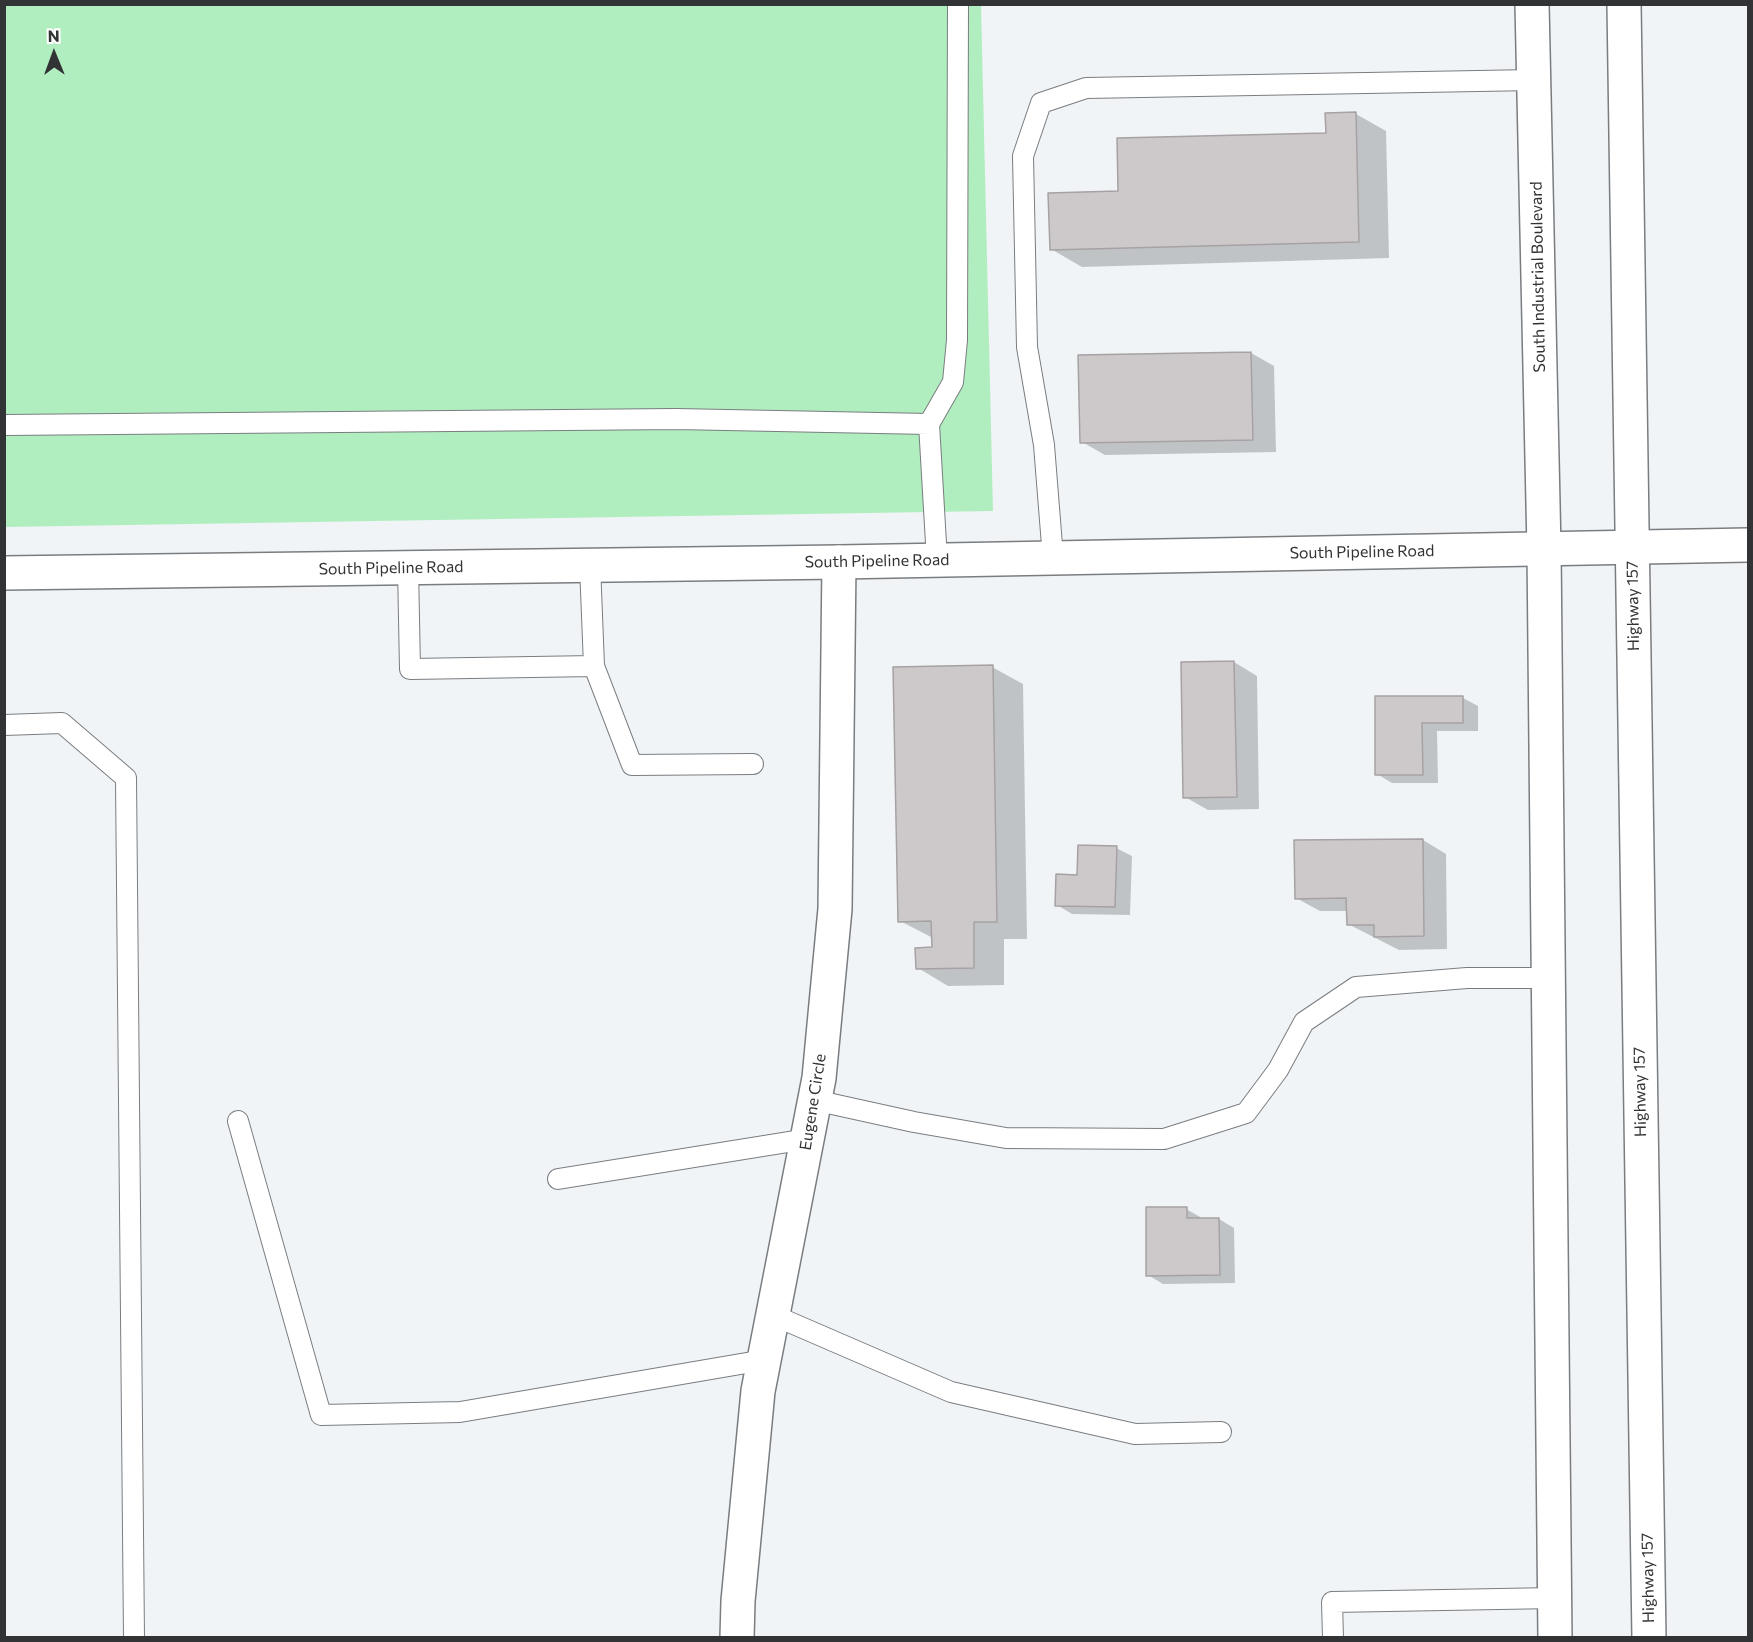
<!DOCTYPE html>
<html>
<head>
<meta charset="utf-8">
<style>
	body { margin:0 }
	#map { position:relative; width:1753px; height:1642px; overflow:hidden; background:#f1f4f7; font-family:Commissioner,sans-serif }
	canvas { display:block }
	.frame { position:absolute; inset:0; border:6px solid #323334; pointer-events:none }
	.north { position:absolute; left:24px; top:24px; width:60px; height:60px; -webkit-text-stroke:4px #fff; paint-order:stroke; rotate:359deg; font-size:16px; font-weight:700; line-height:24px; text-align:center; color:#323334 }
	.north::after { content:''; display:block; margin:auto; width:21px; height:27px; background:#323334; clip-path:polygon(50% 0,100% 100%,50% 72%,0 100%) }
</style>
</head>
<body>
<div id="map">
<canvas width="1753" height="1642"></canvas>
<div class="frame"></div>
<div class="north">N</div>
</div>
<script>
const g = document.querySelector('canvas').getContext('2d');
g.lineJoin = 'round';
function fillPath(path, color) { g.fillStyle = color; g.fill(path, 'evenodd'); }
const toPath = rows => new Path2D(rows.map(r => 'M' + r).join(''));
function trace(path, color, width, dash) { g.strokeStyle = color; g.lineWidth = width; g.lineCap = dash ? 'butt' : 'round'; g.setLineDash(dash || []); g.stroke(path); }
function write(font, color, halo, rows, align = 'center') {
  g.font = font + ' Commissioner,sans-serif'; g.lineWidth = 4.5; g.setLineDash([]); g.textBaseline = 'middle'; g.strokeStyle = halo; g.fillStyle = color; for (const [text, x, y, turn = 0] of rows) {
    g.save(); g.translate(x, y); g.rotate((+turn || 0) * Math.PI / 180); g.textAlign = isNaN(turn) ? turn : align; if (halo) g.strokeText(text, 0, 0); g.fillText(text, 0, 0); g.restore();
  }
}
fillPath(toPath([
	[4,5,981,5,993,511,5,527]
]), '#b1eebf');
fillPath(toPath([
	[1356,114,1386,131,1389,258,1082,267,1051,249,1120,193,1327,134],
	[1251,353,1274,366,1276,452,1105,455,1082,442],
	[1234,662,1257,676,1259,809,1208,810,1185,797],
	[992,667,1023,684,1027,939,1004,939,1004,985,948,986,918,968,933,949,933,938,900,921],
	[1376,698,1463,698,1478,706,1478,731,1437,731,1438,783,1392,783,1377,774],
	[1423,840,1446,854,1447,949,1399,950,1348,924,1348,911,1320,911,1296,898],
	[1116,848,1132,856,1130,915,1072,914,1057,905,1079,876],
	[1186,1209,1202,1218,1202,1220,1219,1219,1234,1228,1235,1283,1163,1284,1148,1275]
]), '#0003');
const building = toPath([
	[1356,112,1359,242,1050,250,1048,193,1118,191,1117,138,1326,133,1325,113,1356,112],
	[1251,352,1253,440,1080,443,1078,355,1251,352],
	[1234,661,1237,797,1183,798,1181,662,1234,661],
	[993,665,997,922,974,922,974,968,916,969,915,948,932,947,931,921,898,922,893,667,993,665],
	[1375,696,1463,696,1463,723,1422,723,1423,775,1375,775,1375,696],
	[1423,839,1424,936,1374,937,1374,925,1347,925,1346,898,1295,899,1294,840,1423,839],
	[1078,845,1117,846,1115,907,1055,906,1056,874,1077,875,1078,845],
	[1146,1207,1187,1207,1187,1218,1219,1218,1220,1275,1146,1276,1146,1207]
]);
fillPath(building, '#cdc9ca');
trace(building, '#a6a1a3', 1.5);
const lane = toPath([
	[4,425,676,419,929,424],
	[1053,558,1044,445,1027,347,1023,156,1041,103,1086,88,1534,80],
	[937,560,929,424,953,382,957,340,958,4],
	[408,568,410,669,594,666,590,565],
	[594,666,632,765,753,764],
	[4,725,62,723,126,778,134,1638],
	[814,1100,914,1122,1006,1138,1164,1139,1246,1113,1278,1070,1304,1022,1356,987,1467,978,1548,978],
	[238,1121,321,1415,460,1412,764,1360],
	[558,1179,807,1139],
	[773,1315,951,1392,1135,1434,1221,1432],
	[1333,1638,1332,1602,1555,1598]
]);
const street = toPath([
	[737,1638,738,1601,758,1391,819,1078,835,909,839,562]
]);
const secondary = toPath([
	[4,573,839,562,1748,545]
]);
const primary = toPath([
	[1532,4,1544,549,1555,1638],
	[1624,4,1649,1638]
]);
trace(lane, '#7a7d80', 22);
trace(street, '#7a7d80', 36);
trace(secondary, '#7a7d80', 36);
trace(primary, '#7a7d80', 36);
trace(lane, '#fff', 20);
trace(street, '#fff', 33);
trace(secondary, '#fff', 33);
trace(primary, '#fff', 33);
write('16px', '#323334', '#fff', [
	["South Industrial Boulevard",1538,277,-91],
	["South Pipeline Road",1362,552,-1],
	["South Pipeline Road",877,561,-1],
	["South Pipeline Road",391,568,-1],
	["Highway 157",1633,606,-91],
	["Highway 157",1640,1092,-91],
	["Eugene Circle",813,1102,-81],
	["Highway 157",1648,1578,-91]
]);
</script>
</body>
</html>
